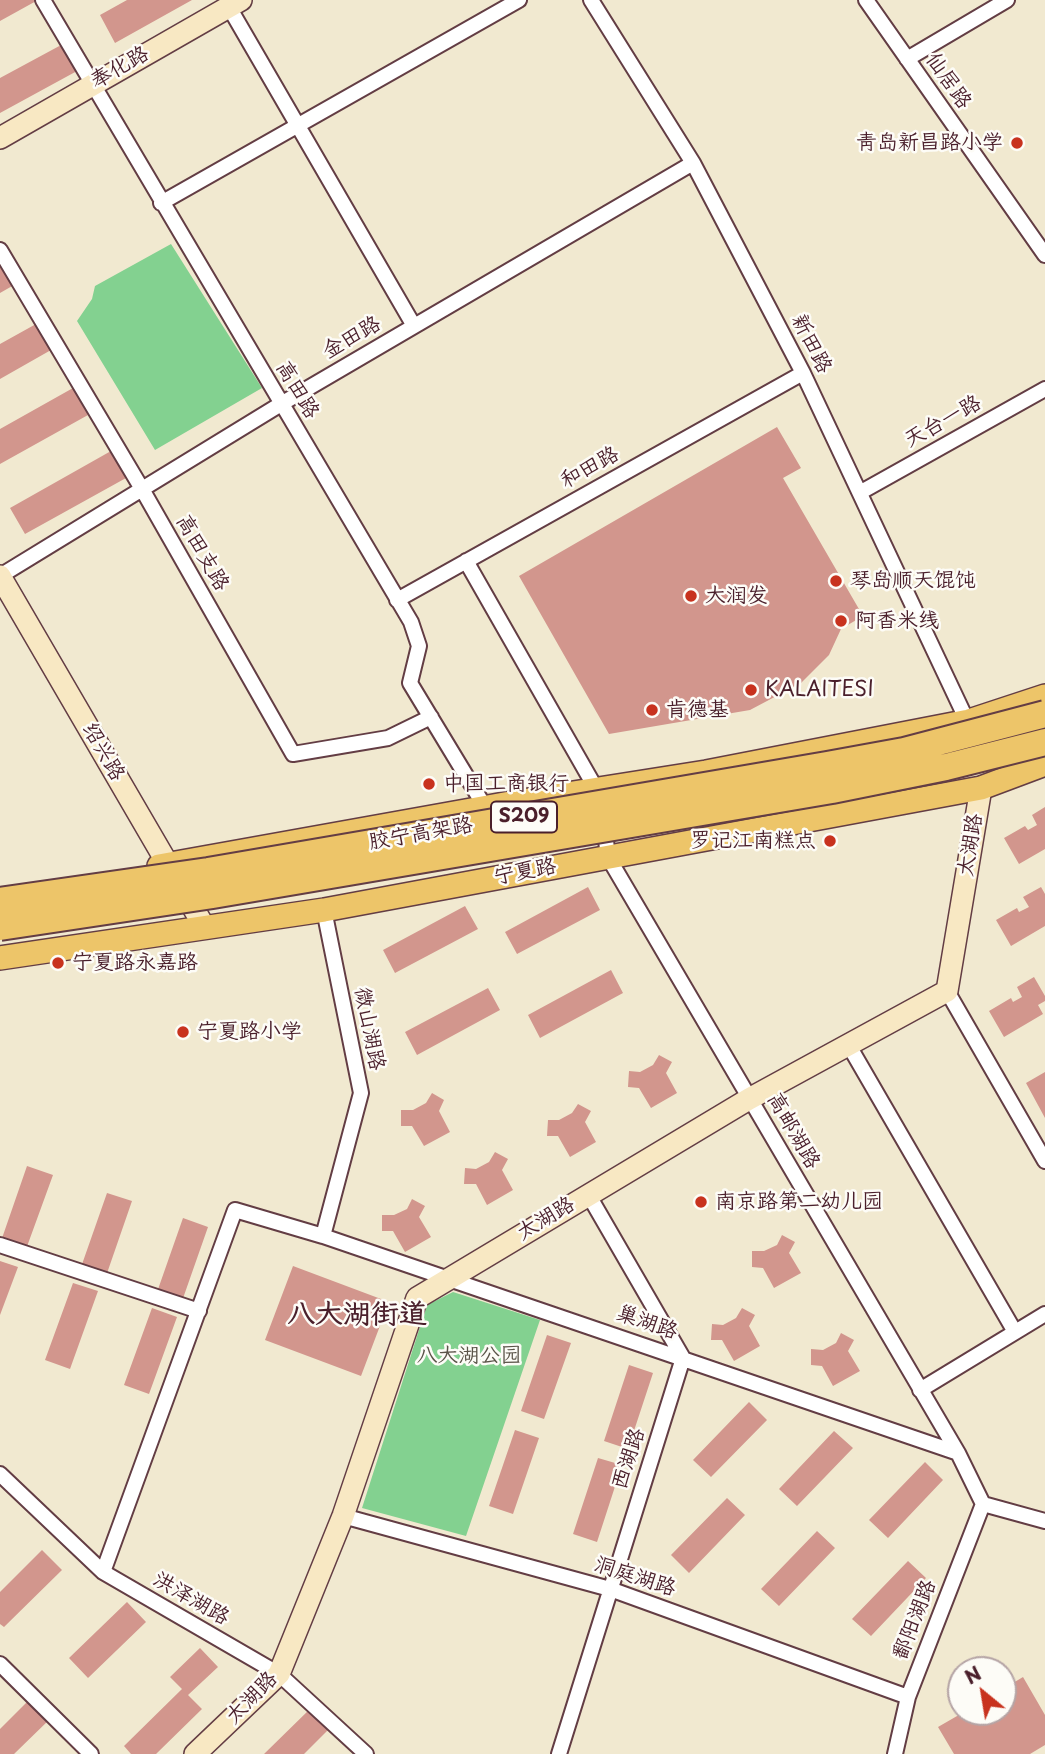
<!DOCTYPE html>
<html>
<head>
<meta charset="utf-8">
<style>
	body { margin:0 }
	#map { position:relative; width:1045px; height:1754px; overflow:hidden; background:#f1e9d0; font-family:"Playpen Sans",sans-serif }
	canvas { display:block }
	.north { position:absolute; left:947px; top:1656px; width:70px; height:70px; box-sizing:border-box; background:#fdfcf7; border:2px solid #b5a4a5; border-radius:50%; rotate:330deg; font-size:19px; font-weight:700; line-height:28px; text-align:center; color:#4a1f2b }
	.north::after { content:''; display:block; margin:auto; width:24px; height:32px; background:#c8321e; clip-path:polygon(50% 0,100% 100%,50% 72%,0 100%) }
</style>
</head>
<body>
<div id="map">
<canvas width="1045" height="1754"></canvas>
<div class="north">N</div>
</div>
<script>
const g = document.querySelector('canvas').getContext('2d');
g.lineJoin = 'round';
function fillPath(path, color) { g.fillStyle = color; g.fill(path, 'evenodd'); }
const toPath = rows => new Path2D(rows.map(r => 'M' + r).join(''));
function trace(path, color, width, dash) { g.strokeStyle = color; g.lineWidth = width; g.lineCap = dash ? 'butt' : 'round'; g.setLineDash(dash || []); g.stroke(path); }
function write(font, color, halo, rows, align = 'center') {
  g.font = font + ' "Playpen Sans","LXGW WenKai TC",sans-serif'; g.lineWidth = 5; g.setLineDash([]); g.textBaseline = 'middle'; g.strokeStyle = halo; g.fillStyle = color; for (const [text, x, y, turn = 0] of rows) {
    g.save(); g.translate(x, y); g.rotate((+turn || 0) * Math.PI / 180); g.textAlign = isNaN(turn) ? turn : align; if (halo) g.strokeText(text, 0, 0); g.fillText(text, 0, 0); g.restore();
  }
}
fillPath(toPath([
	[171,244,262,388,155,450,77,321,92,299,95,286],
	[453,1292,540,1320,466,1536,362,1508,427,1305]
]), '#83d190');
fillPath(toPath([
	[0,0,38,0,0,21],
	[127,0,192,0,115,43,100,15],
	[63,44,77,71,0,113,0,78],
	[0,260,14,285,0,293],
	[36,324,51,350,0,379,0,344],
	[73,388,88,415,0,464,0,429],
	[777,427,801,468,783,478,863,616,841,629,829,655,801,683,750,710,609,734,519,576],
	[111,451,126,478,25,534,10,508],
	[1045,807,1045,849,1019,864,1004,838,1025,826,1028,830,1037,825,1032,815],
	[588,887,600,910,517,954,505,932],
	[1041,887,1045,894,1045,926,1011,946,996,920,1017,908,1019,912,1029,907,1023,897],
	[465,906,478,929,395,973,383,950],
	[611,970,623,993,540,1038,528,1015],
	[1034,977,1045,996,1045,1001,1038,1005,1043,1014,1004,1037,989,1011,1011,998,1013,1002,1022,997,1017,987],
	[488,988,500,1010,417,1055,405,1032],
	[659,1055,672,1062,666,1073,677,1093,651,1108,639,1088,628,1087,629,1071,640,1072,653,1065],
	[1045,1072,1045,1118,1026,1083],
	[432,1093,444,1100,439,1111,450,1132,424,1146,412,1126,401,1126,401,1110,413,1110,426,1103],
	[578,1104,591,1111,585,1122,596,1142,570,1157,558,1136,547,1136,548,1120,559,1120,572,1113],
	[495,1152,508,1159,502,1170,513,1190,487,1205,476,1184,464,1184,465,1168,476,1169,489,1162],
	[27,1166,53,1175,25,1252,0,1244],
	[107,1193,132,1201,105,1279,80,1270],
	[412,1199,425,1206,419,1217,431,1237,405,1252,393,1231,382,1231,382,1215,394,1215,407,1209],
	[183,1218,208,1227,181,1304,156,1295],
	[782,1235,795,1242,789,1253,801,1273,774,1288,763,1268,752,1267,752,1251,764,1251,777,1245],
	[0,1261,18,1267,0,1315],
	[293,1266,389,1302,361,1376,265,1340],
	[73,1283,98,1291,70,1369,45,1360],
	[152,1308,177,1317,149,1394,124,1385],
	[742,1308,755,1315,749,1326,760,1346,734,1361,722,1340,711,1340,712,1324,723,1325,736,1318],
	[841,1333,854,1340,848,1351,860,1371,833,1386,822,1366,811,1365,811,1349,823,1350,836,1343],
	[547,1335,571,1343,544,1419,521,1411],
	[629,1365,653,1373,628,1449,604,1441],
	[749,1402,767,1420,711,1477,693,1460],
	[515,1430,539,1438,513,1514,489,1506],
	[834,1431,853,1448,797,1506,779,1489],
	[598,1458,622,1465,597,1542,573,1534],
	[925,1462,943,1480,888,1538,869,1520],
	[727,1498,745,1515,689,1573,671,1555],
	[817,1531,835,1548,779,1606,761,1589],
	[42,1550,62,1570,4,1627,0,1624,0,1592],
	[908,1561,926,1578,871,1636,852,1619],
	[127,1602,146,1622,88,1678,69,1658],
	[200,1648,218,1667,188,1695,202,1709,156,1754,131,1754,124,1746,182,1689,170,1677],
	[1023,1677,1045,1715,1045,1745,1030,1754,954,1754,938,1727,964,1712,1003,1712,1003,1689],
	[31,1698,51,1718,14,1754,0,1754,0,1729],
	[312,1707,331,1727,304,1754,264,1754]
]), '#d2968d');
const street = toPath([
	[43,0,411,622,419,646,410,683,485,807],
	[591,0,693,163,803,373,970,727],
	[866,0,1045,255],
	[229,7,414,326],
	[907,59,1007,0],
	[161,203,519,0],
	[0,250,142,489,293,754,388,738,431,717],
	[861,492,1045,389],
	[466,561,599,794],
	[0,576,281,404,693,163],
	[397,600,803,373],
	[604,824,608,857,958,1453,983,1504,1045,1521],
	[947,991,1045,1161],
	[848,1044,1015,1332],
	[323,1236,361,1093,324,910],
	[0,1245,199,1311],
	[920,1390,1045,1314],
	[0,1474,103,1572,279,1674,366,1754],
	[343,1516,610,1589,908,1697],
	[103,1572,235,1210,323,1236,958,1453],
	[0,1664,91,1754],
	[559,1754,683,1358,588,1194],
	[895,1754,908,1697,983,1504]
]);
const secondary = toPath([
	[0,138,241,0],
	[0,576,205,928],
	[195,1754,279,1674,343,1516,417,1298,749,1099,947,991,981,788]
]);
const primary = toPath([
	[159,866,510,803,706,772,969,721,1045,696],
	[0,958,324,910,981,788,1045,764]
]);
trace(street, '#633d44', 18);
trace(secondary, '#633d44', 24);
trace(primary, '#633d44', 26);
trace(street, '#fff', 14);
trace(secondary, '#f8e8c3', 21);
trace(primary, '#edc569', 23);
const highwayBridge = toPath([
	[0,901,208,871,827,765,904,751,1045,714],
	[0,927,213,895,832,790,946,767,1045,742]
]);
trace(highwayBridge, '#633d44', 30, []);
trace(highwayBridge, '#edc569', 26);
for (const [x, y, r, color] of [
	[1017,143,7,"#c8321e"],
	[836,581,7,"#c8321e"],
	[691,596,7,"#c8321e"],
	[841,621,7,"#c8321e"],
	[751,690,7,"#c8321e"],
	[652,710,7,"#c8321e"],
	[429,784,7,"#c8321e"],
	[830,841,7,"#c8321e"],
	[58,963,7,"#c8321e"],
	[183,1032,7,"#c8321e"],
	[701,1202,7,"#c8321e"]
]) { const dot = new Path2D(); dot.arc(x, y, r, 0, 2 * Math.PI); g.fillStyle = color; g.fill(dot); trace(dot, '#fdfcf7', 2.5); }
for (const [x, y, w] of [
	[524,817,66]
]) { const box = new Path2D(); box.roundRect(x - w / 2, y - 15.5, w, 31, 5); g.fillStyle = '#fdfcf7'; g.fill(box); trace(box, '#4a1f2b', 2); }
write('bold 19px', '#4a1f2b', null, [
	["S209",524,817]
]);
write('21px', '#4a1f2b', '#fdfcf7', [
	["奉化路",120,68,-30],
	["仙居路",948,81,55],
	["金田路",352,338,-30],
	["新田路",811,344,63],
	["高田路",297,390,59],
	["天台一路",943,422,-29],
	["和田路",590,468,-29],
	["高田支路",202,553,60],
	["绍兴路",103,752,60],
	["胶宁高架路",421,834,-10],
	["太湖路",971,845,-81],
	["宁夏路",525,872,-11],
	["微山湖路",369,1029,79],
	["高邮湖路",793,1131,60],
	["太湖路",546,1219,-31],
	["巢湖路",647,1323,19],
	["西湖路",629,1459,-72],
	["洞庭湖路",635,1577,18],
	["洪泽湖路",191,1599,30],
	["鄱阳湖路",915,1620,-69],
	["太湖路",252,1698,-46]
]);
write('21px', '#4a1f2b', '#fdfcf7', [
	["青岛新昌路小学",1003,143,"right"],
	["琴岛顺天馄饨",850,581],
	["大润发",705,596],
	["阿香米线",855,621],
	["KALAITESI",765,690],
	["肯德基",666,710],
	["中国工商银行",443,784],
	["罗记江南糕点",816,841,"right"],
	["宁夏路永嘉路",72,963],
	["宁夏路小学",197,1032],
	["南京路第二幼儿园",715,1202]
], 'left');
write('21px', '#5b5449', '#fdfcf7', [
	["八大湖公园",469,1356]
]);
write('bold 28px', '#4a1f2b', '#fdfcf7', [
	["八大湖街道",357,1315]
]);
</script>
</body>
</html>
